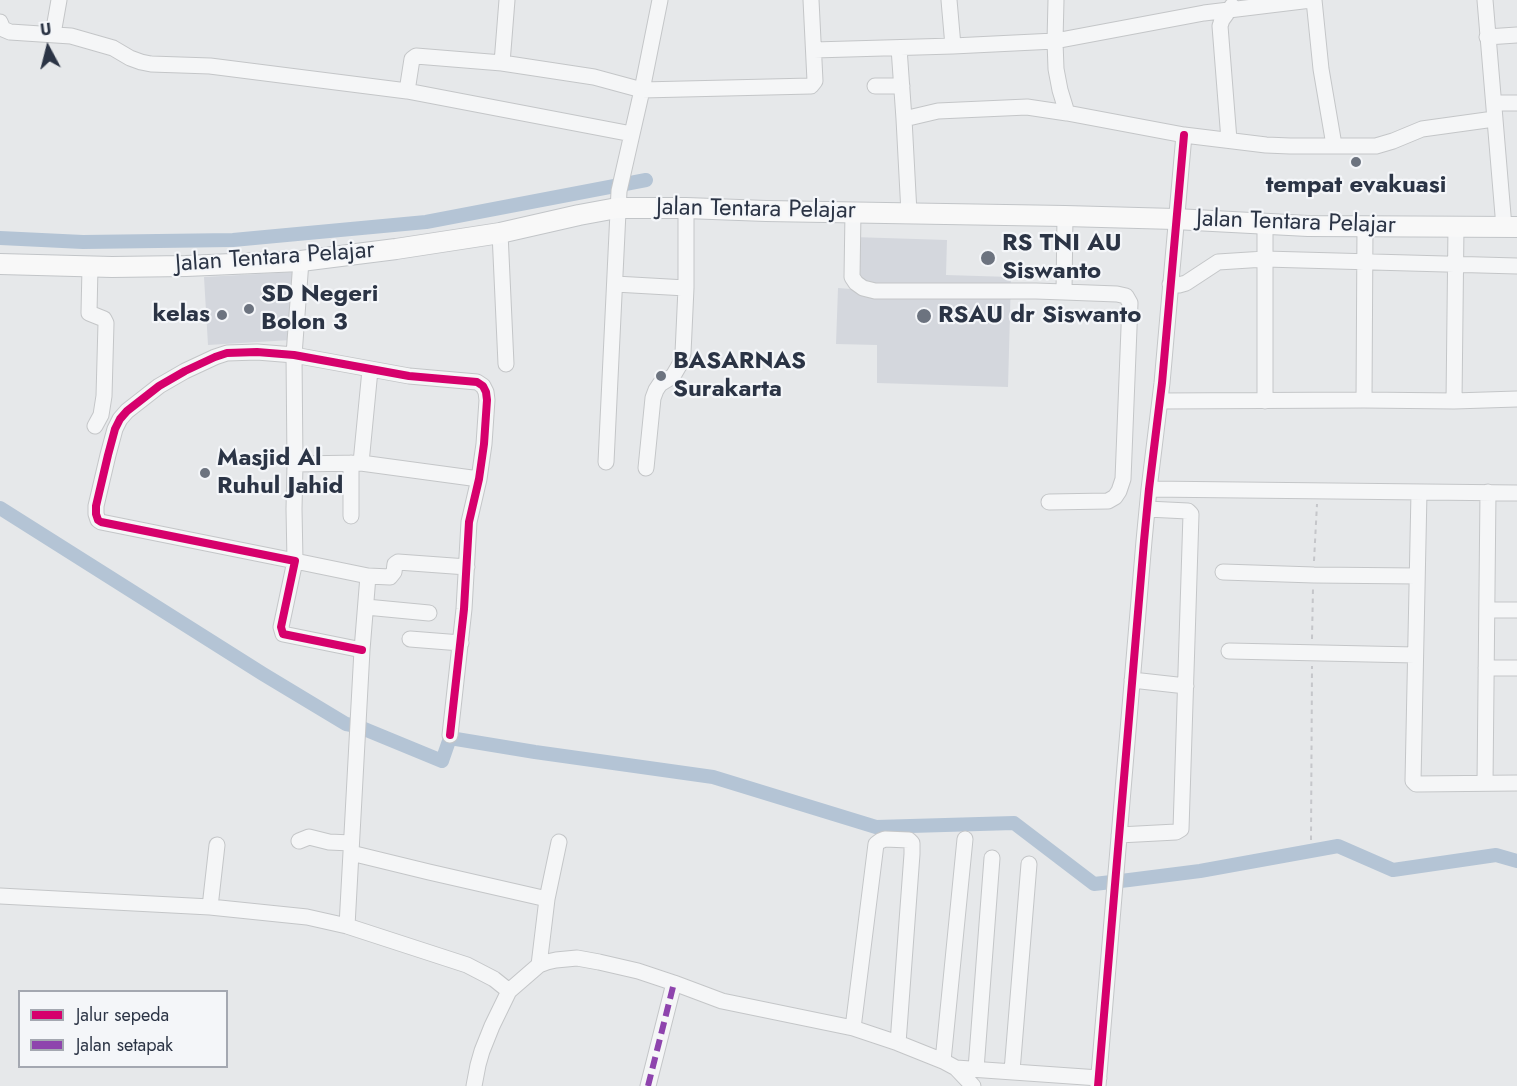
<!DOCTYPE html>
<html>
<head>
<meta charset="utf-8">
<style>
	body { margin:0 }
	#map { position:relative; width:1517px; height:1086px; overflow:hidden; background:#e6e8ea; font-family:Jost,sans-serif }
	canvas { display:block }
	.legend { position:absolute; left:18px; top:990px; width:210px; height:78px; box-sizing:border-box; background:#f4f6f9; border:2px solid #a4a8b1; margin:0; padding:8px 10px; list-style:none; font-size:18px; color:#2b3445 }
	.legend li { display:flex; align-items:center; gap:12px; height:30px }
	.legend b { width:30px; border:2px solid #a4a8b1 }
	.north { position:absolute; left:18px; top:18px; width:60px; height:60px; -webkit-text-stroke:4px #f4f6f9; paint-order:stroke; rotate:353deg; font-size:16px; font-weight:700; line-height:24px; text-align:center; color:#2b3445 }
	.north::after { content:''; display:block; margin:auto; width:21px; height:27px; background:#2b3445; clip-path:polygon(50% 0,100% 100%,50% 72%,0 100%) }
</style>
</head>
<body>
<div id="map">
<canvas width="1517" height="1086"></canvas>
<ul class="legend">
<li><b style="height:8px;background:#d6006c"></b>Jalur sepeda</li>
<li><b style="height:8px;background:#8e44ad"></b>Jalan setapak</li>
</ul>
<div class="north">U</div>
</div>
<script>
const g = document.querySelector('canvas').getContext('2d');
g.lineJoin = 'round';
function fillPath(path, color) { g.fillStyle = color; g.fill(path, 'evenodd'); }
const toPath = rows => new Path2D(rows.map(r => 'M' + r).join(''));
function trace(path, color, width, dash) { g.strokeStyle = color; g.lineWidth = width; g.lineCap = dash ? 'butt' : 'round'; g.setLineDash(dash || []); g.stroke(path); }
function write(font, color, halo, rows, align = 'center') {
  g.font = font + ' Jost,sans-serif'; g.lineWidth = 4.5; g.setLineDash([]); g.textBaseline = 'middle'; g.strokeStyle = halo; g.fillStyle = color; for (const [text, x, y, turn = 0] of rows) {
    g.save(); g.translate(x, y); g.rotate((+turn || 0) * Math.PI / 180); g.textAlign = isNaN(turn) ? turn : align; if (halo) g.strokeText(text, 0, 0); g.fillText(text, 0, 0); g.restore();
  }
}
fillPath(toPath([
	[853,237,947,240,946,275,1011,277,1008,387,877,383,877,345,836,344,838,288,851,289],
	[295,272,291,340,208,345,204,277]
]), '#d4d7dd');
trace(toPath([
	[0,238,83,242,233,240,426,222,646,180],
	[0,508,263,674,346,724,357,726,442,761,450,738,535,752,713,777,876,827,1014,823,1094,884,1129,880,1200,871,1338,846,1393,870,1496,855,1517,861]
]), '#b4c4d5', 14);
const minor = toPath([
	[507,0,502,63,594,77,642,90,811,86,815,81,811,0],
	[949,0,953,46],
	[1056,0,1055,41,1056,69,1060,90,1067,113],
	[1314,0,1321,69,1334,145],
	[1485,0,1504,227],
	[0,22,3,29,10,32,71,36,113,48,130,58,141,62,151,64,210,66,407,91,632,134],
	[53,34,59,0],
	[1487,37,1517,35],
	[899,48,904,119],
	[814,50,953,46,1055,41,1204,13,1311,0],
	[875,86,902,86],
	[407,91,412,59,416,56,502,63],
	[1494,103,1517,103],
	[1229,140,1220,26,1222,20,1232,6],
	[853,212,852,277,856,283,863,288,875,291,1036,291,1064,292,1065,216],
	[909,213,904,119,938,111,1027,107,1067,113,1184,135,1266,145,1290,146,1376,146,1393,141,1422,129,1494,119],
	[1265,225,1265,401],
	[500,233,506,364],
	[301,261,294,355,295,464,294,509,295,561,368,576,362,650,347,926],
	[90,267,89,313,104,319,106,323,104,396,101,415,95,426],
	[615,284,686,288],
	[1170,284,1179,285,1186,283,1218,262,1265,259,1517,266],
	[1364,400,1365,226],
	[1160,401,1364,400,1454,401,1517,399],
	[1454,401,1456,226],
	[606,462,619,191,642,90,660,0],
	[351,463,351,516],
	[361,463,370,370],
	[295,464,361,463,479,479],
	[646,468,653,398,656,390,660,384,673,376,680,364,683,353,686,288,686,208],
	[1149,489,1517,493],
	[1419,492,1413,781,1416,784,1517,783],
	[1049,502,1108,501,1115,497,1119,491,1123,479,1130,303,1126,296,1117,294,1064,292],
	[1223,572,1314,575,1417,576],
	[368,576,390,577,394,572,395,564,398,562,467,567],
	[366,607,429,613],
	[1487,610,1517,610],
	[410,639,461,643],
	[362,650,283,634,281,627,295,561,101,522,98,520,96,514,96,506,108,455,115,429,120,419,127,411,159,386,185,371,215,357,227,353,257,352,294,355,409,376,477,382,483,386,486,392,487,400,484,444,479,479,469,522,464,609,450,735],
	[1229,651,1415,655],
	[1486,668,1517,668],
	[1132,680,1186,686],
	[1485,783,1488,492],
	[1119,835,1176,832,1181,829,1191,514,1188,511,1147,509],
	[299,841,309,837,329,842,351,843],
	[351,853,429,872,547,899,539,965],
	[0,896,210,907,307,917,347,926,467,965,494,979,509,991,492,1026,482,1051,478,1065,474,1086],
	[547,899,559,842],
	[210,907,217,845],
	[509,991,539,965,547,962,556,960,577,958,599,962,638,971,674,983,722,1001,853,1028,898,1043,943,1061,956,1068],
	[853,1028,876,844,880,841,885,839,909,840,912,843,912,854,898,1043],
	[943,1061,965,839],
	[976,1069,992,858],
	[1012,1071,1029,864],
	[648,1086,674,983],
	[973,1086,956,1068,1099,1078],
	[1098,1086,1144,541,1149,489,1162,383,1184,135]
]);
const major = toPath([
	[0,264,112,267,186,266,301,261,396,249,500,233,579,215,617,208,686,208,766,211,1065,216,1175,219,1308,226,1517,227]
]);
trace(minor, '#c4c6c8', 17);
trace(major, '#c2c5c8', 22);
trace(toPath([
	[1314,561,1317,504],
	[1312,639,1313,588],
	[1311,840,1312,666]
]), '#c5c6ca', 2, [4.5, 4.5]);
trace(minor, '#f5f6f7', 15);
trace(major, '#f8f8f8', 20);
trace(toPath([
	[648,1086,674,983]
]), '#8e44ad', 6, [12, 6]);
trace(toPath([
	[362,650,283,634,281,627,295,561,101,522,98,520,96,514,96,506,108,455,115,429,120,419,127,411,159,386,185,371,215,357,227,353,257,352,294,355,409,376,477,382,483,386,486,392,487,400,484,444,479,479,469,522,464,609,450,735],
	[1098,1086,1144,541,1149,489,1162,383,1184,135]
]), '#d6006c', 8);
for (const [x, y, r, color] of [
	[1356,162,6,"#6c737f"],
	[988,258,8,"#6c737f"],
	[249,309,6,"#6c737f"],
	[222,315,6,"#6c737f"],
	[924,316,8,"#6c737f"],
	[661,376,6,"#6c737f"],
	[205,473,6,"#6c737f"]
]) { const dot = new Path2D(); dot.arc(x, y, r, 0, 2 * Math.PI); g.fillStyle = color; g.fill(dot); trace(dot, '#f4f6f9', 2); }
write('bold 24px', '#2b3445', '#f4f6f9', [
	["tempat evakuasi",1356,186,"center"],
	["RS TNI AU",1002,244],
	["Siswanto",1002,272],
	["SD Negeri",261,295],
	["Bolon 3",261,323],
	["kelas",210,315,"right"],
	["RSAU dr Siswanto",938,316],
	["BASARNAS",673,362],
	["Surakarta",673,390],
	["Masjid Al",217,459],
	["Ruhul Jahid",217,487]
], 'left');
write('24px', '#2b3445', '#f4f6f9', [
	["Jalan Tentara Pelajar",756,210,1],
	["Jalan Tentara Pelajar",1296,223,2],
	["Jalan Tentara Pelajar",275,258,-4]
]);
</script>
</body>
</html>
